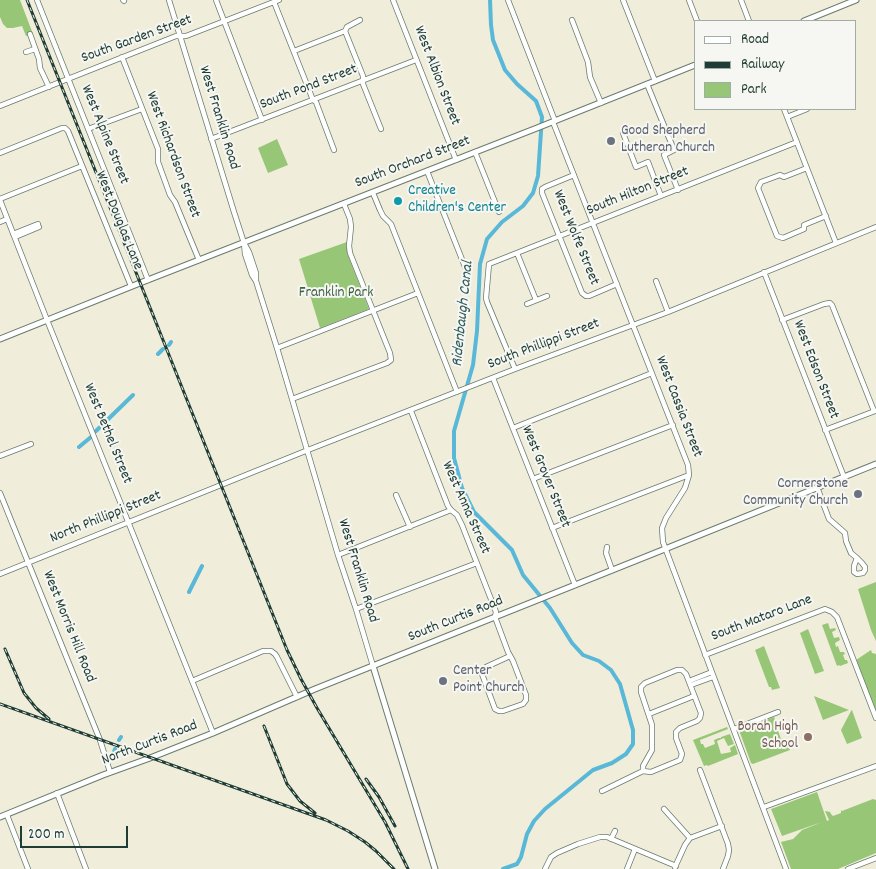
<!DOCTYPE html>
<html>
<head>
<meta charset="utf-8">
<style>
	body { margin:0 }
	#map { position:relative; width:876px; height:869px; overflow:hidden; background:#f0eddb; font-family:Dekko,sans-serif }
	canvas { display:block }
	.legend { position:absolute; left:694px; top:20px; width:162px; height:90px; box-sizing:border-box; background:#f6f6f2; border:1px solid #a0aca6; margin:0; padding:6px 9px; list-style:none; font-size:15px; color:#1f3d34 }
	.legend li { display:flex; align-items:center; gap:10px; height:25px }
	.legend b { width:25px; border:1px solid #a0aca6 }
	.scale { position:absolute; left:20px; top:826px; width:108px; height:22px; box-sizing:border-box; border:2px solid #1f3d34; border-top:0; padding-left:6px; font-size:15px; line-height:18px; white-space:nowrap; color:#1f3d34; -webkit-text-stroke:4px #f6f6f2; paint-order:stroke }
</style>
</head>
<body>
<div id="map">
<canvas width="876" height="869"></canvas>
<ul class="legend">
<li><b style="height:6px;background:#fff"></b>Road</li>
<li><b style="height:6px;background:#1f3d34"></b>Railway</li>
<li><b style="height:14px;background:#97c776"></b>Park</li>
</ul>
<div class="scale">200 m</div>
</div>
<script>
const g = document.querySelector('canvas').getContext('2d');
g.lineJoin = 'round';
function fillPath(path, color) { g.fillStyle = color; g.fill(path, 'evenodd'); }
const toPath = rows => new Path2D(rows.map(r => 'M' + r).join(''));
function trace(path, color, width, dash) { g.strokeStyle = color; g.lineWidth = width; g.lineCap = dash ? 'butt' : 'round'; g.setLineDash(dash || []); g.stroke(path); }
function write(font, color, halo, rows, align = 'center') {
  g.font = font + ' Dekko,sans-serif'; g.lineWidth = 4; g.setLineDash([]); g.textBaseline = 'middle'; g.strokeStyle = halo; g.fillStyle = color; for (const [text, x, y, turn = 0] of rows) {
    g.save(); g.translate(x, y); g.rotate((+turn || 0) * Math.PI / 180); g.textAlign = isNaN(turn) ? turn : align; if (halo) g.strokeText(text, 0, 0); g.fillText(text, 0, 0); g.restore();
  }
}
fillPath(toPath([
	[0,0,20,0,33,34,26,36,22,26,13,28,7,28,3,24,0,17],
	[277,139,288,165,268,173,258,148],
	[347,242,347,253,369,309,320,328,299,259],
	[876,582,876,641,871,630,858,589],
	[828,623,830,629,835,628,836,630,832,632,834,638,839,637,840,640,835,643,836,647,838,646,840,652,844,652,845,654,843,655,845,660,847,660,848,663,840,666,839,665,837,666,822,625],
	[808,629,824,671,815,674,800,633],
	[764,646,780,688,772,690,771,687,769,687,755,650],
	[871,650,872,653,876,654,876,712,856,660],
	[814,696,849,710,823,720],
	[852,710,862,738,847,744,841,730,851,711],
	[774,717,776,721,778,720,780,725,777,728,781,739,785,738,790,750,753,764,751,763,739,730],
	[727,727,728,729,700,740,701,744,703,744,705,748,715,744,714,740,719,738,721,738,721,737,730,734,734,744,728,746,724,738,717,741,721,754,731,752,730,748,735,745,738,754,708,766,707,765,704,766,693,740],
	[817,792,827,821,829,820,825,811,830,812,831,814,833,816,841,813,841,810,842,811,873,799,876,800,876,853,838,869,791,869,781,842,793,839,802,830,822,822,782,836,771,809]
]), '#97c776');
trace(toPath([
	[490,0,491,25,493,40,505,70,517,84,536,101,542,117,538,176,533,193,523,206,502,222,487,239,480,264,477,331,473,365,454,431,454,458,462,488,474,512,512,550,523,575,550,608,572,643,583,655,599,661,611,670,620,684,633,730,633,744,626,754,612,763,593,770,545,809,534,821,527,834,521,857,517,864,503,869],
	[169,345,171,342],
	[158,354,163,349],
	[96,431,133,395],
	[79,447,91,437],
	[189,592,202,566],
	[119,740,121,737],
	[111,760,115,749]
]), '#59b8d7', 4);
const minor = toPath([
	[37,0,148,280],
	[123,0,124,1],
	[169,0,234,212,244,243,249,252,256,273,256,280],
	[216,0,262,120],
	[275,0,274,2,313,100,316,102,334,150],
	[393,0,456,160],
	[508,0,555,121],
	[623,0,655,81],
	[689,0,697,21],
	[741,0,749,21],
	[572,20,588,62,590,77,601,103],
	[345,31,363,76,363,84,381,129],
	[30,34,39,59,40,68,49,87],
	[294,51,345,31,347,27,360,20],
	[26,52,35,49],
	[122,57,158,149,158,162,170,195,175,202,199,260],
	[647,84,674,150,664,155,678,190],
	[0,106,176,36,186,36,279,0],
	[784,109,836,243],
	[787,117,807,109],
	[553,122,688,465,689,475,685,488,666,518,662,528,663,542,786,869],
	[88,129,142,109],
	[623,133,636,167,648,162,661,196],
	[211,139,416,60],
	[475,152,499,212],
	[0,153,62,128,65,128,68,131,131,286],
	[807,168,784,177,780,175,761,182,758,188,777,236,783,238,804,229,804,225,826,216],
	[427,171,467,272],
	[574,175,545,187,542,189,542,193,582,293,586,296,589,296,617,284],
	[373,193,380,210,383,216,391,224,457,392],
	[0,199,82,166],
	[0,200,47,320,213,733],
	[0,222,7,219],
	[13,234,38,224],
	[15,237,39,227],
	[244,243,245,254,252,275,256,281,277,348,338,555,356,609,373,666],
	[517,253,536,300],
	[764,272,844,477],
	[656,281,668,312],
	[527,304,547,296],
	[782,320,824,304,830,303,832,305,874,411],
	[277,348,418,293],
	[515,369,487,302,486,298,489,264,797,142],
	[493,378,575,585],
	[292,399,387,363,391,360,390,353,350,253,349,246,351,227,350,219,344,204],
	[411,411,448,506,451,510,457,515,462,525,496,612,495,617,508,652,513,661,526,695,526,700,523,704,503,711,499,711,495,709,482,674,483,670,486,667,510,656],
	[513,428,652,373],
	[825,430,875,411],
	[0,456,31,444],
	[533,479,673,425],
	[817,487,829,519,845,533,846,541,851,553,857,558,862,563,865,567,865,570,863,573,857,574,854,572,854,566,857,558],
	[0,493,100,740,110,772],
	[396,495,410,527],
	[552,528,689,475],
	[607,547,606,553,612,570],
	[338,555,451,510],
	[0,574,308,450,515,369,668,312,876,227],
	[356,609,477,563],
	[705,655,825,609,832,612,837,617,876,718],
	[192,681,263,651,271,651,275,654,277,657,297,697],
	[689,681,712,672],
	[691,685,713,677],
	[649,714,694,696],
	[734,729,778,712],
	[700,770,728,844,729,850,728,856,723,869],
	[602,791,643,771,651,772,680,760,682,754,676,738,676,732,680,728,697,721,700,718,701,713,686,674,682,670,677,670,645,683,641,687,641,692,652,725,652,750,643,766,643,771],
	[57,793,86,869],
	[764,807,876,766],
	[664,809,690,838],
	[7,815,28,869],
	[611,839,615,831],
	[675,867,685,845,690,838,722,826],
	[545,869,551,857,557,853,578,844,600,837,607,837,676,866],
	[627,869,635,849],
	[848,869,876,858]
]);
const major = toPath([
	[804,21,856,0],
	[0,339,140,283,537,128,695,65],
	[373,666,435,869],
	[0,817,103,775,150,758,213,733,315,689,660,551,876,464]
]);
trace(minor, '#687b6e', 6);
trace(major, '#687b6e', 7);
trace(minor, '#fff', 4.5);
trace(major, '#fff', 5);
const rail = toPath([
	[27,0,287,650,301,679,317,708,385,822,408,869],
	[5,649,24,693,36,708,49,719],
	[0,704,326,820,348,831,365,842,376,851,394,869],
	[264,726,287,784,300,801,315,813],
	[366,779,379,797,395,826]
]);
trace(rail, '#1f3d34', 3);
trace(rail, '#f6f6f2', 1, [4]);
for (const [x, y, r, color] of [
	[611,141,5,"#6b7280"],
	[398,201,5,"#0f9aa8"],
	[858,494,5,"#6b7280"],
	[443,681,5,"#6b7280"],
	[808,737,5,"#8d6e63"]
]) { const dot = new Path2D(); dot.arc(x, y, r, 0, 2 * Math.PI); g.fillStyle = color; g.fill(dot); trace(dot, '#f6f6f2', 2); }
write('15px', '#1f3d34', '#f6f6f2', [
	["South Garden Street",137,40,-20],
	["West Albion Street",436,76,69],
	["South Pond Street",309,88,-21],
	["West Franklin Road",218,118,73],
	["West Alpine Street",104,135,68],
	["West Richardson Street",172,155,70],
	["South Orchard Street",413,163,-21],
	["South Hilton Street",638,192,-22],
	["West Douglas Lane",118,221,68],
	["West Wolfe Street",575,238,68],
	["South Phillippi Street",544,345,-21],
	["West Edson Street",815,370,69],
	["West Cassia Street",678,407,69],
	["West Bethel Street",107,434,68],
	["West Grover Street",545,477,68],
	["West Anna Street",465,508,66],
	["North Phillippi Street",106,518,-22],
	["West Franklin Road",357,571,73],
	["South Mataro Lane",762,619,-21],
	["South Curtis Road",456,620,-22],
	["West Morris Hill Road",68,627,68],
	["North Curtis Road",150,744,-21]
]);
write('15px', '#5b616d', '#f6f6f2', [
	["Good Shepherd",621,132],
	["Lutheran Church",621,149],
	["Cornerstone",848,485,"right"],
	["Community Church",848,502,"right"],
	["Center",453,672],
	["Point Church",453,689]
], 'left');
write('15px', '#0d838f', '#f6f6f2', [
	["Creative",408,192],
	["Children's Center",408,209]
], 'left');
write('15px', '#3d6044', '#f6f6f2', [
	["Franklin Park",336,294]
]);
write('15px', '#785e54', '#f6f6f2', [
	["Borah High",798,728],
	["School",798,745]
], 'right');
write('italic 16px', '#2e5c5d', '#f6f6f2', [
	["Ridenbaugh Canal",464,314,-84]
]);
</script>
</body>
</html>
